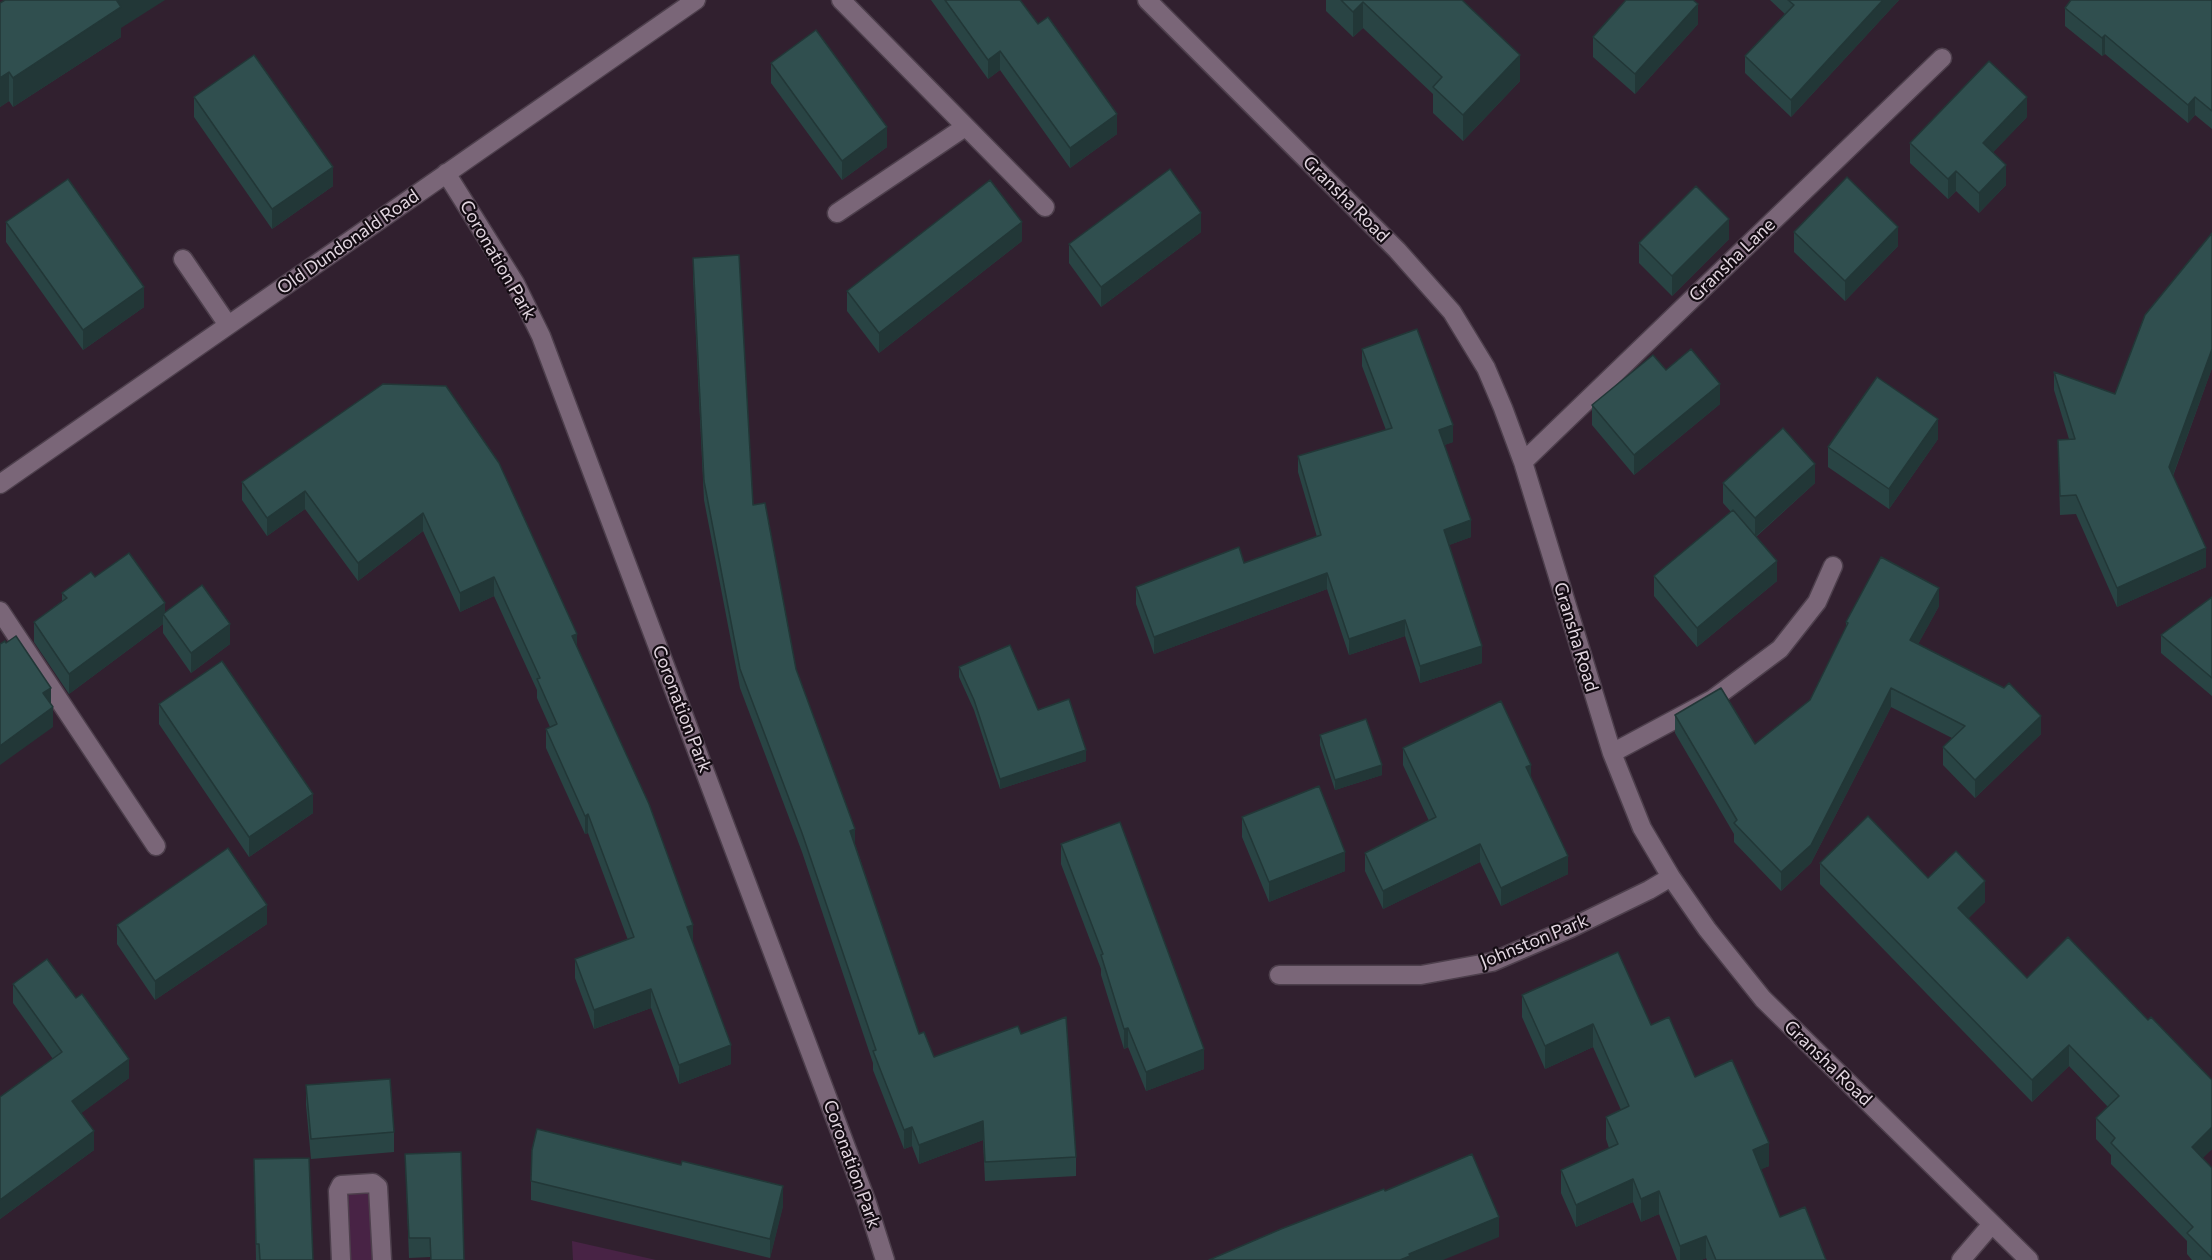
<!DOCTYPE html>
<html>
<head>
<meta charset="utf-8">
<style>
	body { margin:0 }
	canvas { display:block; background:#31202f }
</style>
</head>
<body>
<canvas width="2212" height="1260"></canvas>
<script>
const g = document.querySelector('canvas').getContext('2d');
g.lineJoin = 'round';
function fillPath(path, color) { g.fillStyle = color; g.fill(path, 'evenodd'); }
const toPath = rows => new Path2D(rows.map(r => 'M' + r).join(''));
function trace(path, color, width, dash) { g.strokeStyle = color; g.lineWidth = width; g.lineCap = dash ? 'butt' : 'round'; g.setLineDash(dash || []); g.stroke(path); }
function write(font, color, halo, rows, align = 'center') {
  g.font = font + ' Commissioner,sans-serif'; g.lineWidth = 4.5; g.setLineDash([]); g.textBaseline = 'middle'; g.strokeStyle = halo; g.fillStyle = color; for (const [text, x, y, turn = 0] of rows) {
    g.save(); g.translate(x, y); g.rotate((+turn || 0) * Math.PI / 180); g.textAlign = isNaN(turn) ? turn : align; if (halo) g.strokeText(text, 0, 0); g.fillText(text, 0, 0); g.restore();
  }
}
fillPath(toPath([
	[372,1190,376,1260,346,1260,342,1191],
	[572,1241,656,1260,573,1260]
]), '#482345');
const minor = toPath([
	[841,0,1045,207],
	[1147,0,1397,250,1452,312,1486,368,1503,408,1523,462,1612,753,1642,828,1671,877,1707,929,1763,999,2029,1260],
	[446,173,515,283,541,336,867,1203,885,1260],
	[837,213,965,127],
	[183,259,228,325],
	[1523,462,1942,58],
	[0,484,696,0],
	[0,611,156,846],
	[1612,753,1713,699,1780,649,1817,602,1833,566],
	[1279,975,1421,975,1492,962,1571,928,1649,890,1671,877],
	[341,1260,338,1191,341,1185,373,1183,378,1187,382,1260],
	[1961,1260,1992,1224]
]);
trace(minor, '#4d3f4c', 21);
trace(minor, '#7a6678', 18);
fillPath(toPath([
	[931,0,1020,0,1117,134,1070,168,1000,70,988,79],
	[1326,0,1462,0,1520,81,1463,141,1433,113,1433,94,1363,28,1353,37,1326,11],
	[1770,0,1899,0,1791,117,1745,73,1745,56,1785,14],
	[2212,0,2212,129,2195,115,2188,123,2105,54,2102,56,2065,26,2065,8],
	[0,3,121,28,121,37,13,107,9,101,0,107],
	[1698,24,1635,94,1593,57,1593,37],
	[771,63,887,147,842,180,771,83],
	[194,97,333,186,272,229,194,117],
	[2027,117,1993,152,2006,185,1979,213,1956,191,1948,199,1910,163,1910,143],
	[6,222,144,307,83,350,6,242],
	[1201,232,1101,307,1069,263,1069,244],
	[1794,232,1898,246,1845,301,1794,252],
	[2212,233,2212,368,2173,476,2206,567,2117,607,2076,514,2060,515,2058,440,2069,439,2054,390,2054,372,2115,394],
	[1729,239,1672,296,1639,263,1639,243],
	[1022,241,879,353,847,311,847,291],
	[693,258,753,505,796,669,919,1034,934,1057,1021,1034,1076,1157,1076,1176,985,1181,983,1140,919,1164,912,1146,904,1149,873,1070,873,1063,802,852,740,688,704,500,693,277],
	[1362,349,1453,442,1444,445,1471,537,1449,545,1482,663,1420,683,1405,636,1349,655,1327,589,1154,654,1136,604,1136,587,1244,563,1317,537,1298,472,1298,456,1386,430,1362,366],
	[1666,370,1720,404,1634,475,1592,425,1592,405],
	[383,384,577,648,693,942,731,1064,679,1084,651,1008,594,1029,575,978,575,959,628,940,588,833,585,834,546,748,546,729,550,727,537,698,537,690,494,596,460,612,423,531,358,581,305,509,267,536,242,500,242,482],
	[1938,439,1889,509,1828,467,1828,447],
	[1723,483,1815,483,1756,537,1777,581,1697,647,1654,596,1654,576,1731,512,1723,503],
	[95,577,165,612,230,644,191,673,163,633,163,624,69,694,34,642,34,622,62,601,62,593],
	[2212,597,2212,696,2161,653,2161,635],
	[1939,606,1918,644,2041,734,1975,798,1943,765,1943,747,1952,738,1891,707,1811,863,1781,891,1734,842,1734,834,1675,733,1675,715,1755,744,1810,700,1846,628,1846,622],
	[959,667,1086,761,1000,789,974,710,959,677],
	[159,704,313,813,249,857,159,724],
	[1320,735,1382,775,1335,790,1320,745],
	[1403,748,1531,777,1568,874,1501,906,1480,862,1383,909,1365,871,1365,853,1429,821,1403,765],
	[1242,817,1345,871,1269,902,1242,837],
	[1061,844,1204,1069,1146,1091,1128,1047,1124,1049,1101,975,1101,969,1061,864],
	[1820,863,1928,878,1985,902,1968,918,2027,978,2148,1020,2212,1080,2212,1149,2202,1158,2212,1168,2212,1260,2192,1260,2187,1254,2187,1241,2111,1164,2111,1155,2096,1139,2096,1118,2108,1107,2069,1066,2032,1102,1820,884],
	[267,924,155,1000,117,944,117,925],
	[13,984,129,1078,81,1113,94,1150,0,1219,0,1097,53,1059,13,1003],
	[1522,995,1651,1025,1769,1166,1761,1169,1780,1217,1826,1260,1707,1260,1706,1258,1701,1260,1677,1260,1659,1214,1641,1222,1633,1202,1576,1227,1561,1193,1561,1170,1609,1148,1606,1139,1606,1117,1621,1110,1593,1047,1545,1069,1522,1017],
	[306,1085,394,1132,394,1152,311,1159,306,1105],
	[461,1152,430,1257,409,1258,405,1154],
	[254,1159,313,1260,256,1260],
	[681,1165,783,1206,770,1258,531,1200,531,1181]
]), '#294444');
fillPath(toPath([
	[118,0,165,0,121,28,121,37,13,107,13,78],
	[1883,0,1899,0,1791,117,1791,100],
	[1363,2,1363,28,1353,37,1353,12],
	[1698,4,1698,24,1635,94,1635,74],
	[2105,35,2105,54,2102,56,2102,38],
	[1000,51,1000,70,988,79,988,60],
	[1520,55,1520,81,1463,141,1463,115],
	[9,72,9,101,0,107,0,78],
	[2027,97,2027,117,1983,163,1983,143],
	[2195,97,2195,115,2188,123,2188,105],
	[1117,114,1117,134,1070,168,1070,148],
	[887,127,887,147,842,180,842,161],
	[2006,165,2006,185,1979,213,1979,193],
	[333,167,333,186,272,229,272,209],
	[1956,171,1956,191,1948,199,1948,179],
	[1201,213,1201,232,1101,307,1101,287],
	[1729,219,1729,239,1672,296,1672,276],
	[1022,222,1022,241,879,353,879,333],
	[1898,227,1898,246,1845,301,1845,281],
	[144,287,144,307,83,350,83,330],
	[2212,349,2212,368,2169,486,2169,467],
	[1720,384,1720,404,1634,475,1634,455],
	[1938,419,1938,439,1889,509,1889,489],
	[1453,425,1453,442,1439,447,1439,430],
	[1815,464,1815,483,1755,537,1755,518],
	[305,491,305,509,267,536,267,518],
	[423,513,423,531,358,581,358,563],
	[1471,520,1471,537,1444,547,1444,530],
	[2206,548,2206,567,2117,607,2117,588],
	[1777,561,1777,581,1697,647,1697,628],
	[1327,573,1327,589,1154,654,1154,637],
	[494,577,494,596,460,612,460,593],
	[1939,588,1939,606,1910,659,1910,640],
	[165,603,165,617,163,614,163,624,69,694,69,674],
	[1405,620,1405,636,1349,655,1349,639],
	[230,624,230,644,191,673,191,653],
	[577,634,577,652,572,636],
	[1482,646,1482,663,1420,683,1420,666],
	[51,688,51,707,43,693],
	[1891,688,1891,707,1811,863,1781,891,1781,872],
	[53,707,53,727,0,765,0,746],
	[2041,716,2041,734,1975,798,1975,780],
	[1086,750,1086,761,1000,789,1000,779],
	[1382,765,1382,775,1335,790,1335,780],
	[1531,765,1531,783,1526,767],
	[313,794,313,813,249,857,249,837],
	[588,814,588,833,585,834,585,816],
	[855,829,855,848,850,831],
	[1480,844,1480,862,1383,909,1383,891],
	[1345,852,1345,871,1269,902,1269,882],
	[1568,856,1568,874,1501,906,1501,888],
	[1985,881,1985,902,1958,929,1958,908],
	[267,905,267,924,155,1000,155,981],
	[693,925,693,943,687,927],
	[651,989,651,1008,594,1029,594,1010],
	[1593,1024,1593,1047,1545,1069,1545,1046],
	[1128,1028,1128,1047,1124,1049,1124,1029],
	[731,1045,731,1064,679,1084,679,1065],
	[2069,1045,2069,1066,2032,1102,2032,1080],
	[1204,1049,1204,1069,1146,1091,1146,1072],
	[129,1059,129,1078,72,1120,72,1101],
	[983,1121,983,1140,919,1164,919,1145],
	[912,1127,912,1146,904,1149,904,1130],
	[2212,1127,2212,1149,2192,1169,2192,1147],
	[94,1131,94,1150,0,1219,0,1200],
	[1769,1143,1769,1166,1753,1173,1753,1150],
	[1633,1179,1633,1202,1576,1227,1576,1205],
	[783,1186,783,1206,770,1258,770,1239],
	[1659,1191,1659,1214,1641,1222,1641,1199],
	[1499,1217,1499,1237,1443,1260,1400,1260,1409,1254],
	[1706,1236,1706,1258,1701,1260,1680,1260,1680,1246]
]), '#223737');
const building = toPath([
	[5,0,118,0,117,1,121,7,13,78,9,72,0,78,0,3,5,0],
	[945,0,1020,0,1038,24,1048,17,1117,114,1070,148,1000,51,988,60,945,0],
	[1341,0,1462,0,1520,55,1463,115,1433,87,1442,77,1363,2,1353,12,1341,0],
	[1626,0,1693,0,1698,4,1635,74,1593,37,1626,0],
	[1788,0,1883,0,1791,100,1745,56,1794,5,1788,0],
	[2071,0,2212,0,2212,111,2195,97,2188,105,2105,35,2102,38,2065,8,2071,0],
	[816,30,887,127,842,161,771,63,816,30],
	[254,55,333,167,272,209,194,97,254,55],
	[1989,61,2027,97,1983,143,2006,165,1979,193,1956,171,1948,179,1910,143,1989,61],
	[1170,169,1201,213,1101,287,1069,244,1170,169],
	[1847,177,1898,227,1845,281,1794,232,1847,177],
	[68,179,144,287,83,330,6,222,68,179],
	[990,180,1022,222,879,333,847,291,990,180],
	[1696,186,1729,219,1672,276,1639,243,1696,186],
	[2212,233,2212,349,2169,467,2206,548,2117,588,2076,495,2060,496,2058,440,2075,439,2054,372,2115,394,2145,315,2212,233],
	[739,255,753,505,765,503,796,669,855,829,850,831,919,1034,924,1032,934,1057,1018,1026,1021,1034,1066,1017,1076,1157,985,1162,983,1121,919,1145,912,1127,904,1130,873,1051,876,1050,802,833,740,669,704,481,693,258,739,255],
	[1417,329,1453,425,1439,430,1471,520,1444,530,1482,646,1420,666,1405,620,1349,639,1327,573,1154,637,1136,587,1239,547,1244,563,1321,535,1298,456,1392,428,1362,349,1417,329],
	[1691,349,1720,384,1634,455,1592,405,1653,355,1666,370,1691,349],
	[1877,377,1938,419,1889,489,1828,447,1877,377],
	[383,384,446,386,499,463,577,634,572,636,649,804,693,925,687,927,731,1045,679,1065,651,989,594,1010,575,959,634,937,588,814,585,816,546,729,557,724,537,679,540,678,494,577,460,593,423,513,358,563,305,491,267,518,242,482,383,384],
	[1783,428,1815,464,1755,518,1723,483,1783,428],
	[1733,510,1777,561,1697,628,1654,576,1733,510],
	[129,553,165,603,69,674,34,622,67,598,62,593,91,572,95,577,129,553],
	[1881,557,1939,588,1910,640,2004,688,2009,683,2041,716,1975,780,1943,747,1965,726,1891,688,1811,845,1781,872,1734,823,1737,820,1675,715,1721,688,1755,744,1810,700,1848,623,1846,622,1881,557],
	[202,585,230,624,191,653,163,614,202,585],
	[2212,597,2212,678,2161,635,2212,597],
	[16,636,51,688,43,693,53,707,0,746,0,644,5,641,6,643,16,636],
	[1010,645,1038,710,1069,699,1086,750,1000,779,974,700,959,667,1010,645],
	[222,661,313,794,249,837,159,704,222,661],
	[1501,701,1531,765,1526,767,1568,856,1501,888,1480,844,1383,891,1365,853,1436,817,1403,748,1501,701],
	[1366,719,1382,765,1335,780,1320,735,1366,719],
	[1319,786,1345,852,1269,882,1242,817,1319,786],
	[1868,816,1928,878,1956,851,1985,881,1958,908,2027,978,2068,937,2148,1020,2151,1017,2212,1080,2212,1127,2192,1147,2212,1168,2212,1258,2187,1233,2193,1227,2111,1143,2115,1138,2096,1118,2119,1096,2069,1045,2032,1080,1820,863,1868,816],
	[1120,822,1204,1049,1146,1072,1128,1028,1124,1029,1101,955,1103,954,1061,844,1120,822],
	[228,848,267,905,155,981,117,925,228,848],
	[1618,952,1651,1025,1669,1017,1695,1077,1732,1060,1769,1143,1753,1150,1780,1217,1805,1207,1826,1260,1716,1260,1706,1236,1680,1246,1659,1191,1641,1199,1633,1179,1576,1205,1561,1170,1618,1144,1606,1117,1629,1106,1593,1024,1545,1046,1522,995,1618,952],
	[47,959,76,998,82,994,129,1059,72,1101,94,1131,0,1200,0,1097,62,1052,13,984,47,959],
	[390,1079,394,1132,311,1139,306,1085,390,1079],
	[537,1129,681,1165,682,1161,783,1186,770,1239,531,1181,532,1150,537,1129],
	[461,1152,464,1260,431,1260,430,1238,409,1238,405,1154,461,1152],
	[1472,1154,1499,1217,1409,1254,1410,1256,1400,1260,1209,1260,1281,1229,1384,1189,1385,1191,1472,1154],
	[309,1158,313,1260,260,1260,259,1244,256,1244,254,1159,309,1158]
]);
fillPath(building, '#304f4f');
trace(building, '#223737', 1.5);
write('18px', '#e3d7e1', '#140c13', [
	["Gransha Road",1346,199,45],
	["Old Dundonald Road",348,242,-35],
	["Coronation Park",498,260,60],
	["Gransha Lane",1732,260,-44],
	["Gransha Road",1576,637,73],
	["Coronation Park",682,709,69],
	["Johnston Park",1534,941,-22],
	["Gransha Road",1828,1063,44],
	["Coronation Park",852,1164,70]
]);
</script>
</body>
</html>
